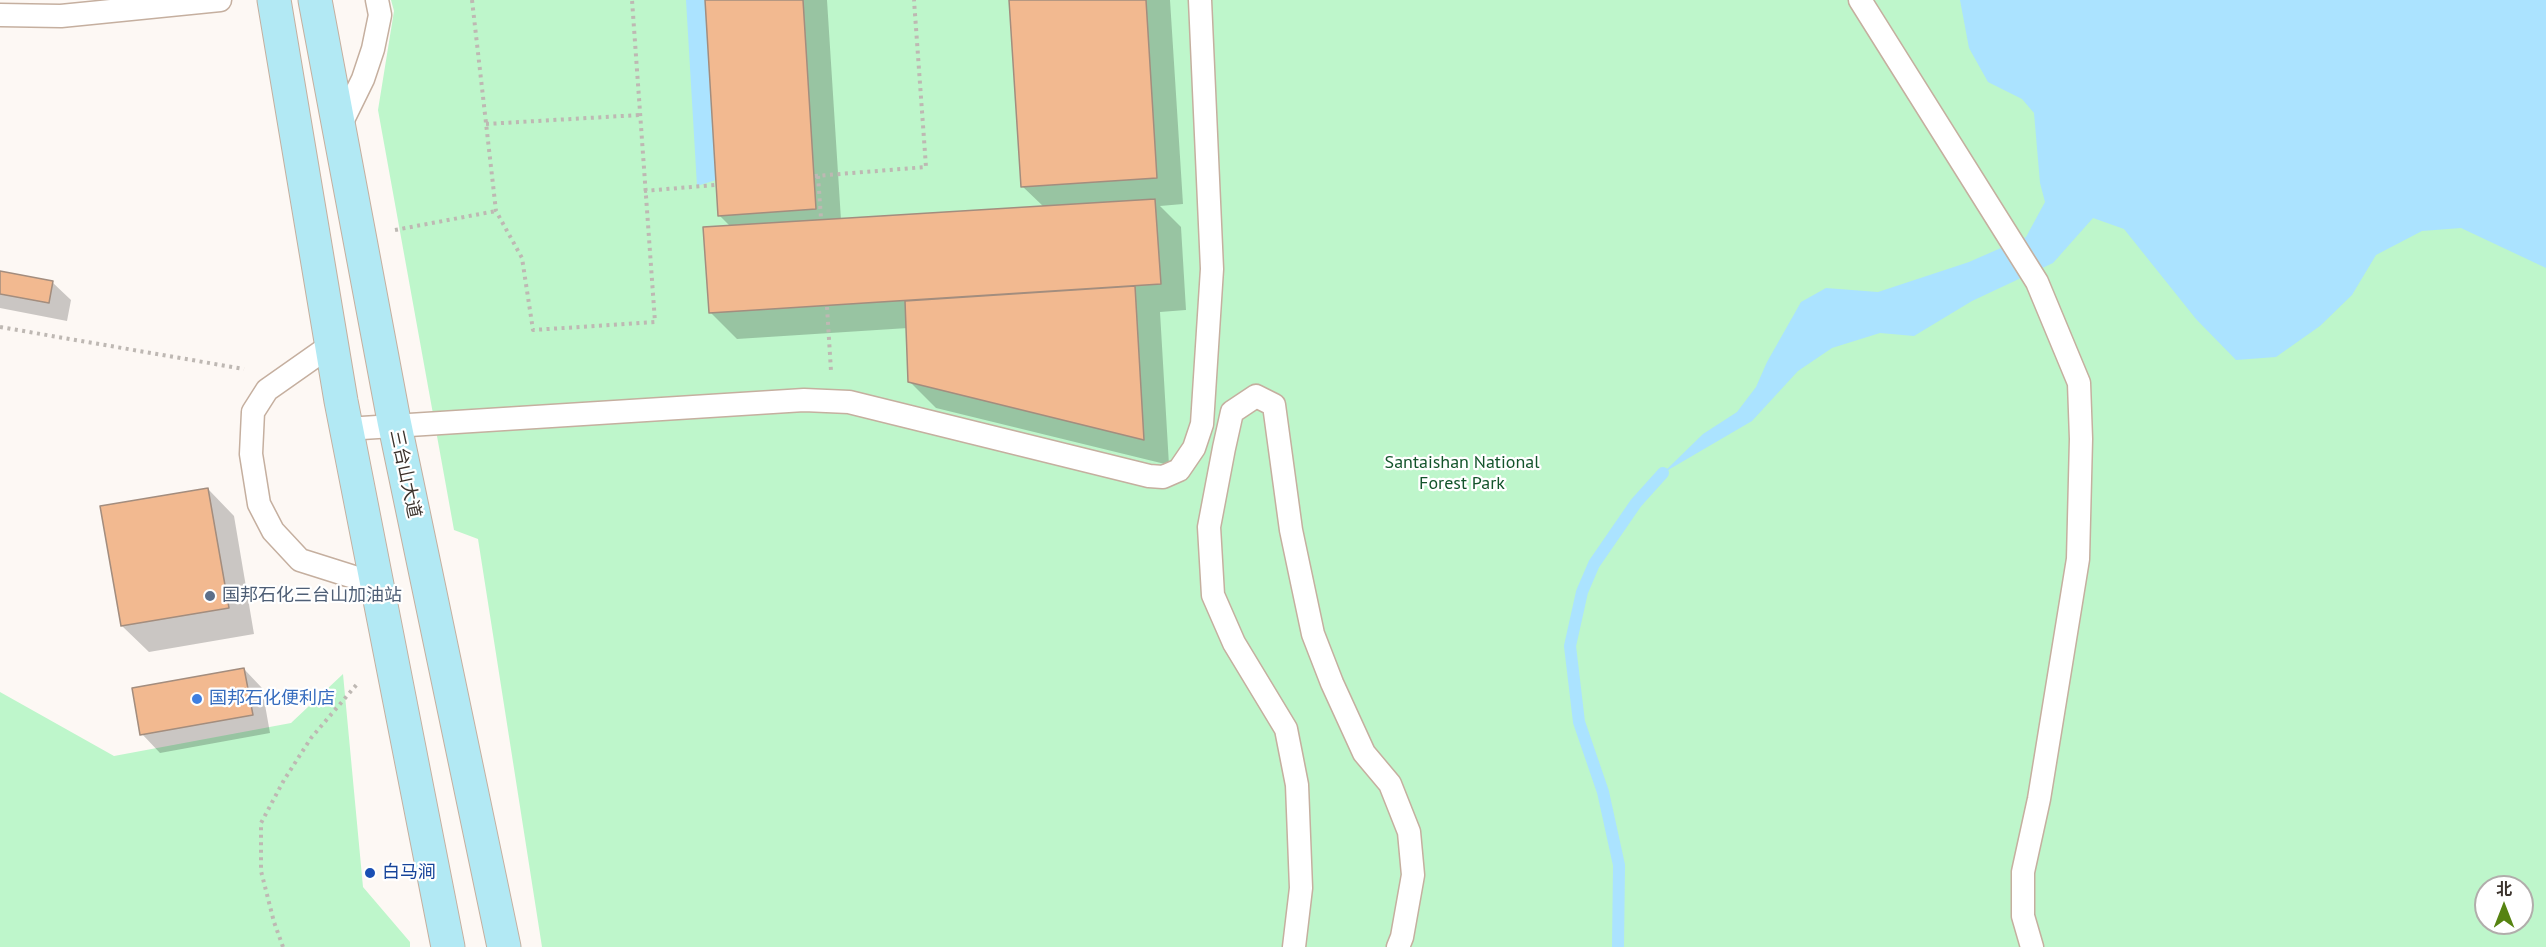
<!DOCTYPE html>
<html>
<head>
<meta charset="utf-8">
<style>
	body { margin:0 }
	#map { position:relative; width:2546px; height:947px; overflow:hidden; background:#fdf8f4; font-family:"PT Sans","Noto Sans SC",sans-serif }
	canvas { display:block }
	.north { position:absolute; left:2474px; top:875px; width:60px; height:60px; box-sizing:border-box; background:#fff; border:2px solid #b1adab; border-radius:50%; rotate:0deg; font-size:16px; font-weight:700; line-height:24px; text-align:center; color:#3c332d }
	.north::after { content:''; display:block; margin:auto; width:21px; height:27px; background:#568311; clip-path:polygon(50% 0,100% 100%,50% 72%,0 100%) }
</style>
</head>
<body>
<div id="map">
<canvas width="2546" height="947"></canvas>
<div class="north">北</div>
</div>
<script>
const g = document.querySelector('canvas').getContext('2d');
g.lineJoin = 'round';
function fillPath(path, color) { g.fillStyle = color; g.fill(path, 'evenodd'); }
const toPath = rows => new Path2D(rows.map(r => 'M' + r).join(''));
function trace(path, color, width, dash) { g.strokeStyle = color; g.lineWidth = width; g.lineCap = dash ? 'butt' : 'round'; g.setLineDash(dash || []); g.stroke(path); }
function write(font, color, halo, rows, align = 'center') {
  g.font = font + ' "PT Sans","Noto Sans SC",sans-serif'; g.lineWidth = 4.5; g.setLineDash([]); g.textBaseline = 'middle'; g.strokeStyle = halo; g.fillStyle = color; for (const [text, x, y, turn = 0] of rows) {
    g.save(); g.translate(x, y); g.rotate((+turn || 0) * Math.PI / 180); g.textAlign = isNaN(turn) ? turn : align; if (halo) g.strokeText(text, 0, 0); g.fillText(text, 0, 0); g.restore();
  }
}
fillPath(toPath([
	[391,0,2546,0,2546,947,542,947,478,539,454,530,378,110,394,11],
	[2486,887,2522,887,2522,923,2486,923],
	[343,674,363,887,410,942,410,947,0,947,0,692,114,756,291,723]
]), '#bef6cb');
fillPath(toPath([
	[686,0,705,0,716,180,697,186],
	[1960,0,2546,0,2546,268,2461,228,2422,231,2376,255,2352,295,2320,326,2276,357,2236,360,2196,319,2124,229,2093,218,2053,263,1972,301,1914,336,1880,333,1832,348,1798,371,1752,421,1663,473,1703,434,1737,412,1756,387,1767,362,1801,302,1826,288,1878,292,1969,262,2026,237,2045,202,2040,183,2034,113,2022,99,1988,82,1969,48]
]), '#abe3ff');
fillPath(toPath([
	[706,0,827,0,841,220,1044,207,1022,186,1010,0,1170,0,1183,204,1160,206,1181,227,1186,310,1160,312,1169,465,936,408,910,382,908,328,737,339,710,312,731,227,719,215],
	[0,272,52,282,71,300,67,321,0,308],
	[208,489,234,516,254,634,149,652,122,626,102,507],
	[244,669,262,688,270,733,160,753,142,734]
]), '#0003');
trace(toPath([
	[1618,947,1619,865,1603,792,1579,722,1570,646,1582,592,1594,564,1636,503,1663,473]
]), '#abe3ff', 12);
const building = toPath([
	[705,0,803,0,816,209,718,216,705,0],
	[1009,0,1146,0,1157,178,1021,187,1009,0],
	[1155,199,1161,284,709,313,703,227,1155,199],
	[0,271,53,281,49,303,0,294,0,271],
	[1135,286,1144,440,908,382,905,301,1135,286],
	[208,488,229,608,121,626,100,506,208,488],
	[244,668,253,715,140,735,132,688,244,668]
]);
fillPath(building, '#f2b990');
trace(building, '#a38d7e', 1.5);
const lane = toPath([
	[1860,0,2037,282,2079,383,2081,439,2078,559,2039,799,2023,872,2023,916,2032,947],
	[0,15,61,16,220,0],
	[338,130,363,79,373,49,380,15,377,0],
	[331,345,267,390,253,412,251,454,259,504,273,531,300,560,376,584],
	[346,429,804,400,849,402,1149,476,1163,477,1179,470,1194,448,1202,424,1212,269,1200,0],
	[1294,947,1301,888,1297,785,1286,729,1234,643,1213,595,1209,527,1224,448,1232,412,1256,396,1274,405,1291,530,1313,634,1332,683,1364,753,1390,784,1409,832,1413,875,1402,937,1398,947]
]);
const secondary = toPath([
	[274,0,341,401,448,947],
	[315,0,394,421,504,947]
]);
trace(lane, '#c5af9f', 25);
trace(secondary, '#c5af9f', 35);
trace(toPath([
	[472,0,496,211,522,258,533,330,655,322,632,0],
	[486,124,639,115],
	[815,176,926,167,914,0],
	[818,176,821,218],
	[644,191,715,185],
	[395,230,496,211],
	[827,307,831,371],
	[0,327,244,369],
	[283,947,274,922,261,871,261,823,284,780,311,738,358,683]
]), '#beb8b3', 4, [3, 4.5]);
trace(lane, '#fff', 22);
trace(secondary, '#b2e9f4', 33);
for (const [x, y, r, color] of [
	[210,596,6,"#5c6f8a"],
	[197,699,6,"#3f7fe0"],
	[370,873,6,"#1a4fb4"]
]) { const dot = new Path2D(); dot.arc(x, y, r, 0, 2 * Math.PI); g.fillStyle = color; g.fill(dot); trace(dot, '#fff', 2); }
write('18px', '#13542b', '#fff', [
	["Santaishan National",1462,463],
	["Forest Park",1462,484]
]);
write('18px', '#3c332d', '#fff', [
	["三台山大道",405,474,78]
]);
write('18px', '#4e5e75', '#fff', [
	["国邦石化三台山加油站",222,596]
], 'left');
write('18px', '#366cbe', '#fff', [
	["国邦石化便利店",209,699]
], 'left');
write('18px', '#164399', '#fff', [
	["白马涧",382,873]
], 'left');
</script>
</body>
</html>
